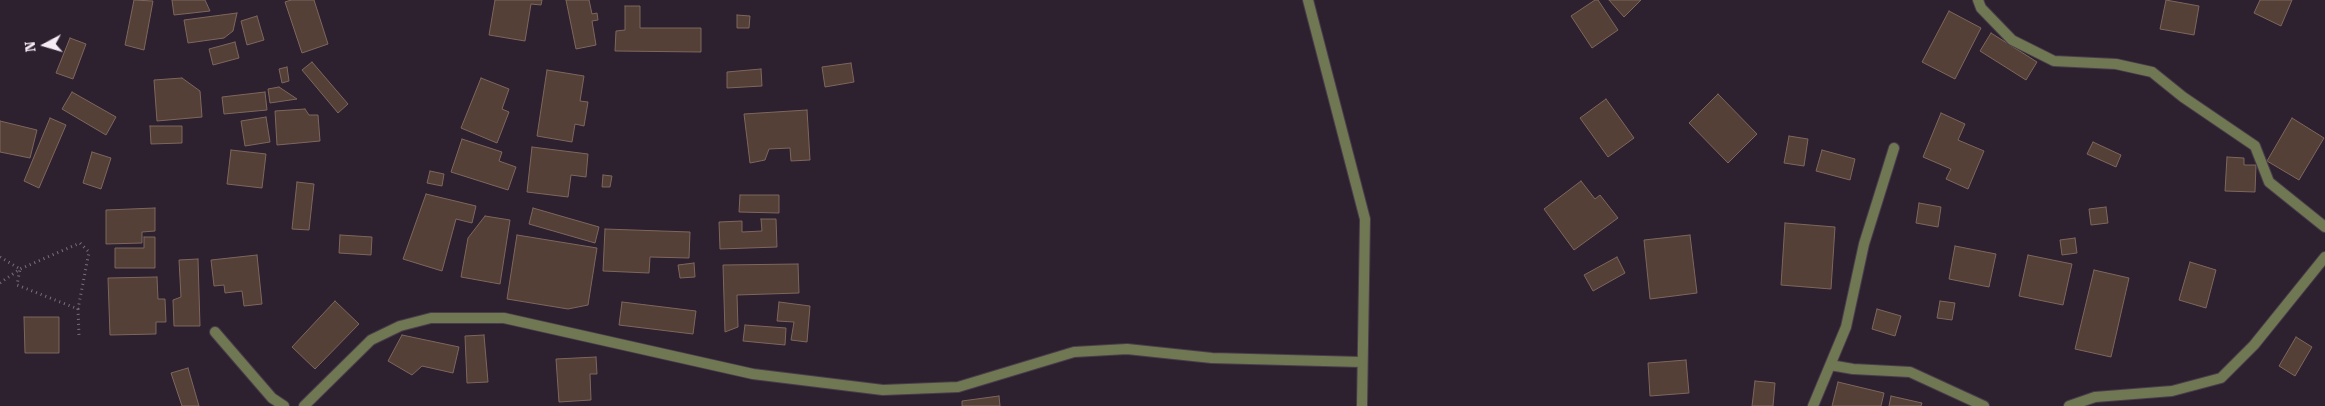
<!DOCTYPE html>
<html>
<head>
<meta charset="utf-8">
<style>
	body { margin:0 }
	#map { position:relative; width:2325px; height:406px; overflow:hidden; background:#2d202f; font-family:"Roboto Serif",serif }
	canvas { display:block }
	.north { position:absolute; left:20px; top:20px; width:50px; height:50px; -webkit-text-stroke:4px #2d202f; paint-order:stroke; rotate:264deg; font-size:14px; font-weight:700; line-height:20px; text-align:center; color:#f4ebf5 }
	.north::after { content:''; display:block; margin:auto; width:18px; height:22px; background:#f4ebf5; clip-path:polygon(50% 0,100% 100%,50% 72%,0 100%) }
</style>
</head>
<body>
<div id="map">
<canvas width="2325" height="406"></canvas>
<div class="north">N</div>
</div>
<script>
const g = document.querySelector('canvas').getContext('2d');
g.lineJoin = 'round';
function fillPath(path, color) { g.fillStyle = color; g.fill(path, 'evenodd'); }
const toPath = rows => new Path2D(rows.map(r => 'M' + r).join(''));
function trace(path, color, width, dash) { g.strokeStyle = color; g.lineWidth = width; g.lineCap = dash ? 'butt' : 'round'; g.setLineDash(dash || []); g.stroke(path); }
const building = toPath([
	[134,0,153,1,144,50,125,45,134,0],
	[172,0,205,0,210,11,174,15,172,0],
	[291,0,314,0,328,44,302,53,285,2,291,0],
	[495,0,542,0,541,5,531,4,525,41,489,35,495,0],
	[566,0,589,0,592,14,597,13,598,20,592,21,596,45,576,49,566,0],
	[1595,0,1598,0,1618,30,1592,48,1571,16,1595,0],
	[1609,0,1641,0,1624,17,1609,0],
	[2166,0,2199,6,2194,35,2160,29,2166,0],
	[2260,0,2292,0,2281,26,2254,13,2260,0],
	[625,6,640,6,640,28,701,28,701,52,615,51,616,31,625,30,625,6],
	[1949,11,1981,28,1955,79,1922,62,1949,11],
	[237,13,233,31,224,38,188,43,184,20,237,13],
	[737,15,750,16,749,28,737,28,737,15],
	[257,16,264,40,247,45,241,21,257,16],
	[1991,33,2037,62,2026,80,1980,51,1991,33],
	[70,38,86,44,73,79,56,73,70,38],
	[235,42,239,58,213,65,209,49,235,42],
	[312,62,348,104,338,113,302,70,312,62],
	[851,63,854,82,825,87,822,67,851,63],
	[287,67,289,81,282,83,279,69,287,67],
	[761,69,762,86,727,88,727,72,761,69],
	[547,70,584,76,580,101,588,102,584,126,575,124,572,142,537,136,547,70],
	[182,78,200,91,202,117,157,121,154,80,182,78],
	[481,78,509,89,502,109,509,112,497,143,461,128,481,78],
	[279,87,297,99,270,103,268,89,279,87],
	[72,92,116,117,106,135,62,109,72,92],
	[265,92,267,110,224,114,222,97,265,92],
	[1718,94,1757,134,1728,163,1689,123,1718,94],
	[1606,99,1634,138,1608,157,1580,118,1606,99],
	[305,109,309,115,318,115,320,141,277,145,275,111,305,109],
	[807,110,810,160,791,161,790,148,769,149,765,160,750,163,744,114,807,110],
	[1941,113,1965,124,1958,140,1984,151,1968,189,1946,179,1951,169,1923,157,1941,113],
	[266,117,270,142,245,146,241,121,266,117],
	[50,118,66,125,39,188,24,181,50,118],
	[2292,118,2324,138,2299,180,2267,161,2292,118],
	[0,121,37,130,30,158,0,152,0,121],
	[150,126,182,126,182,143,151,144,150,126],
	[1789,136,1808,139,1804,166,1784,163,1789,136],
	[462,139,502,152,499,161,516,167,508,190,451,172,462,139],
	[2093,142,2121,155,2116,167,2087,154,2093,142],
	[532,147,588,154,586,177,571,175,568,197,527,192,532,147],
	[231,150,266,154,262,188,227,184,231,150],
	[1822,150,1855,159,1850,180,1816,171,1822,150],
	[92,152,111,158,101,189,83,183,92,152],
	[2227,157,2244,158,2244,165,2256,165,2255,192,2225,191,2227,157],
	[430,171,444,174,442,186,427,183,430,171],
	[603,175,612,176,610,187,602,187,603,175],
	[1581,181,1595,199,1600,195,1618,218,1574,250,1544,209,1581,181],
	[297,182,314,184,309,230,292,229,297,182],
	[426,194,476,206,472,223,456,219,442,271,403,259,426,194],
	[740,195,779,195,779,213,739,212,740,195],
	[1919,203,1941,207,1938,227,1916,223,1919,203],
	[2106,207,2108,223,2091,225,2089,209,2106,207],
	[155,208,155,231,142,232,142,243,106,244,106,210,155,208],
	[533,208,599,227,595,243,529,224,533,208],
	[485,216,510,220,500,284,461,277,468,238,485,216],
	[761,219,776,219,777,247,720,249,719,222,742,221,742,232,762,231,761,219],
	[1785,223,1835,227,1831,289,1781,285,1785,223],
	[605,229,690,232,689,258,650,257,649,273,603,271,605,229],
	[340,235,372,237,371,255,339,253,340,235],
	[517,235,597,248,588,305,568,309,507,299,517,235],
	[1690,235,1697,293,1650,299,1644,240,1690,235],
	[144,237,155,237,155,268,115,268,115,248,144,248,144,237],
	[2075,238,2077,253,2062,255,2060,240,2075,238],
	[1955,246,1996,254,1989,287,1949,279,1955,246],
	[257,255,262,304,244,306,242,291,225,293,224,285,214,286,211,260,257,255],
	[2028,255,2072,264,2063,305,2019,296,2028,255],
	[1617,257,1625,273,1593,291,1584,275,1617,257],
	[198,259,200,326,174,326,173,300,181,297,179,260,198,259],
	[2190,262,2216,270,2206,308,2179,300,2190,262],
	[694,263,695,277,680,278,678,265,694,263],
	[798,264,799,293,737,295,738,327,725,332,723,265,798,264],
	[2094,270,2129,278,2111,357,2075,349,2094,270],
	[157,277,158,299,165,299,166,322,156,322,156,334,110,335,108,278,157,277],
	[335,301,359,324,315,369,292,347,335,301],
	[1940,301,1955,303,1952,320,1937,318,1940,301],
	[622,302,696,311,693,334,619,325,622,302],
	[779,302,810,306,807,342,791,340,794,322,777,321,779,302],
	[1877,309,1901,316,1895,336,1872,329,1877,309],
	[24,317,59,317,59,353,25,353,24,317],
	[745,325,786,328,785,345,743,341,745,325],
	[402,335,459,347,453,373,422,366,412,375,388,361,402,335],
	[484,335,488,382,467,383,465,336,484,335],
	[2296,337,2312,347,2295,376,2279,366,2296,337],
	[596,357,597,374,590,374,591,400,559,402,556,359,596,357],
	[1686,360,1689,393,1650,396,1648,363,1686,360],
	[188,368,199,406,182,406,171,373,188,368],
	[1755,381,1775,383,1773,406,1752,406,1755,381],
	[1838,382,1884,393,1881,406,1832,406,1838,382],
	[999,396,1000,406,962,406,962,401,999,396],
	[1891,396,1922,403,1921,406,1889,406,1891,396]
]);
fillPath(building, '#554038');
trace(building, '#7d665d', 1);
const street = toPath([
	[1308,0,1365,219,1362,406],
	[1978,0,1981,8,2012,40,2054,61,2116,64,2152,72,2183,97,2255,146,2269,182,2325,227],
	[215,332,272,398,284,406],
	[1830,365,1853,369,1910,372,1984,406],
	[304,406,371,340,400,326,431,318,504,318,753,374,883,390,958,387,1074,352,1127,349,1212,358,1361,362],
	[1813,406,1846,327,1864,244,1894,148],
	[2069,406,2095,397,2172,391,2221,378,2254,345,2325,257]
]);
trace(street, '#493c4b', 12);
trace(toPath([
	[0,257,20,269,17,285,78,309,79,335],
	[0,283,20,269,80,243,89,252,78,309]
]), '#796e7b', 3, [1, 4]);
trace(street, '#707753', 10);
</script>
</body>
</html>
